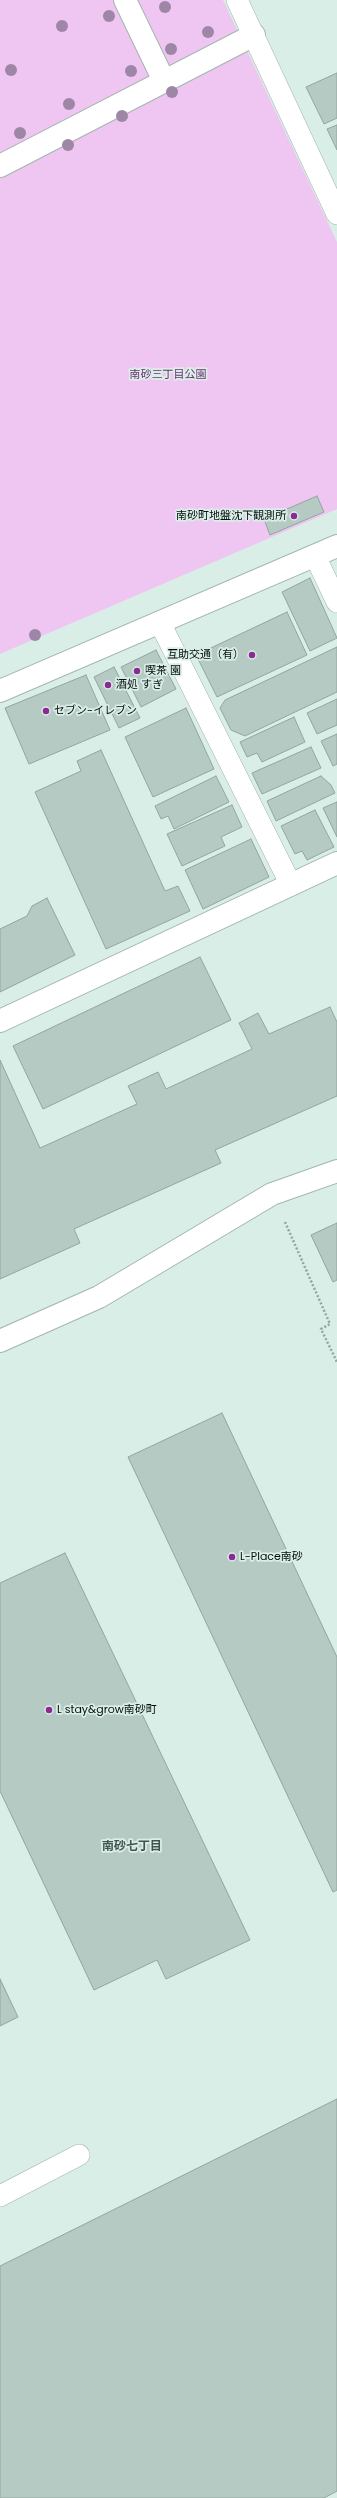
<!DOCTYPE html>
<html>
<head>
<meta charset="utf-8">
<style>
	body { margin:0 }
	canvas { display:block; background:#daeee8 }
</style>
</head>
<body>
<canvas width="337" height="2498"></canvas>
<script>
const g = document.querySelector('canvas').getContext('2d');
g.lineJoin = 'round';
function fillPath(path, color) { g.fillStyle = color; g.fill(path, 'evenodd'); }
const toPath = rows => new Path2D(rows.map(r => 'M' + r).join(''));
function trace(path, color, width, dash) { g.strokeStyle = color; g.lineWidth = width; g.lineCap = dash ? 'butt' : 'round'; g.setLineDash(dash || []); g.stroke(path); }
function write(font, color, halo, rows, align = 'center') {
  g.font = font + ' Poppins,"Noto Sans JP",sans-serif'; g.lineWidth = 3.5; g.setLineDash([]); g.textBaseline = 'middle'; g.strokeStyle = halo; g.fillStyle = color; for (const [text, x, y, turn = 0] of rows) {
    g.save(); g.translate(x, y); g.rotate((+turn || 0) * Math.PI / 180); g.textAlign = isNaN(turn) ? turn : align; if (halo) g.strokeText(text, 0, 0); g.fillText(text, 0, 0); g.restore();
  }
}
fillPath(toPath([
	[0,0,223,0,337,242,337,509,0,654]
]), '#efc5f1');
const building = toPath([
	[337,73,337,118,324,124,306,87,337,73],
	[337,125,337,150,327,129,337,125],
	[317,496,324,512,270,535,264,519,317,496],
	[310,578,337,638,310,651,282,592,310,578],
	[287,612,307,655,217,697,196,655,287,612],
	[337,647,337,692,245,736,231,730,220,708,225,700,337,647],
	[156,650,176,689,141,707,121,667,156,650],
	[114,667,140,718,119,728,94,677,114,667],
	[86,675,110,730,29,764,5,708,86,675],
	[337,699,337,725,317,734,307,713,337,699],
	[186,708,214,769,153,797,125,737,186,708],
	[294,717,305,742,262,762,257,753,247,757,240,742,294,717],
	[337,734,337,764,333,766,321,741,337,734],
	[311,747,321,768,262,794,252,773,311,747],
	[101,750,165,891,178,886,190,911,106,949,35,792,81,771,77,761,101,750],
	[216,776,229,802,174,829,168,816,161,819,155,806,216,776],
	[321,776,331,785,335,793,276,821,267,801,321,776],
	[337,802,337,837,323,808,337,802],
	[232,805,242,827,221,837,225,846,182,866,167,834,232,805],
	[315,810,334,847,307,860,302,851,295,854,281,826,315,810],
	[251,839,269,877,203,909,185,870,251,839],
	[47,898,75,955,0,992,0,929,27,916,32,906,47,898],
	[200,957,231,1020,43,1109,13,1046,200,957],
	[330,1007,337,1022,337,1096,215,1150,221,1163,74,1229,80,1243,0,1279,0,1060,40,1148,137,1104,128,1086,158,1072,166,1089,252,1049,239,1023,258,1013,269,1034,330,1007],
	[337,1223,337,1280,333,1282,311,1235,337,1223],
	[222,1413,337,1657,337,1890,333,1892,128,1457,222,1413],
	[65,1553,250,1940,166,1979,157,1960,94,1990,0,1791,0,1583,65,1553],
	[0,1979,18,2017,0,2026,0,1979],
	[337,2099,337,2491,324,2498,0,2498,0,2266,337,2099]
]);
fillPath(building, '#b6cac4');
trace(building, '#92a59f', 1);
const service = toPath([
	[237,0,337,214],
	[315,556,337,602],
	[160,623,291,885],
	[0,2196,79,2155]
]);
const pedestrian = toPath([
	[125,0,164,81],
	[0,166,254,35]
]);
const minor = toPath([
	[0,1021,337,863],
	[0,1341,99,1297,272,1194,337,1171]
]);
const tertiary = toPath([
	[0,691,337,546]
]);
trace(service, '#a2b5af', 22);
trace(pedestrian, '#a2b5af', 24);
trace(minor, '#a2b5af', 24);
trace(tertiary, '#a2b5af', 24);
trace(toPath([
	[285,1222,330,1324,321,1329,337,1362]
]), '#94a49f', 2.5, [2, 2]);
trace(service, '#fff', 21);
trace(pedestrian, '#fff', 22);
trace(minor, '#fff', 22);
trace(tertiary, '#fff', 22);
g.fillStyle = '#9e86a7';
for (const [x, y] of [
	[165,7],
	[109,16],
	[62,26],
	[208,32],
	[171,49],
	[11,70],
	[131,71],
	[172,92],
	[69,104],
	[122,116],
	[20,133],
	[68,145],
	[35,635]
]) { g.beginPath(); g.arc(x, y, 6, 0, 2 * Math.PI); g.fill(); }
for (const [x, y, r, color] of [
	[294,516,4,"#8a2a93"],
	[252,655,4,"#8a2a93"],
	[137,671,4,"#8a2a93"],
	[108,685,4,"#8a2a93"],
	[46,711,4,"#8a2a93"],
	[232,1557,4,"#8a2a93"],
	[49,1710,4,"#8a2a93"]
]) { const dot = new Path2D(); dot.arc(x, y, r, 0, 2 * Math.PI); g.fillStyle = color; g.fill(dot); trace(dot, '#daeee8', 1.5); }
write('11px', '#6d3172', '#daeee8', [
	["南砂三丁目公園",168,375]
]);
write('11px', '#070e0c', '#daeee8', [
	["南砂町地盤沈下観測所",286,516,"right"],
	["互助交通（有）",244,655,"right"],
	["喫茶 園",145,671],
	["酒処 すぎ",116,685],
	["セブン-イレブン",54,711],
	["L-Place南砂",240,1557],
	["L stay&grow南砂町",57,1710]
], 'left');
write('bold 12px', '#43544f', '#daeee8', [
	["南砂七丁目",132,1847]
]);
</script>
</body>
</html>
